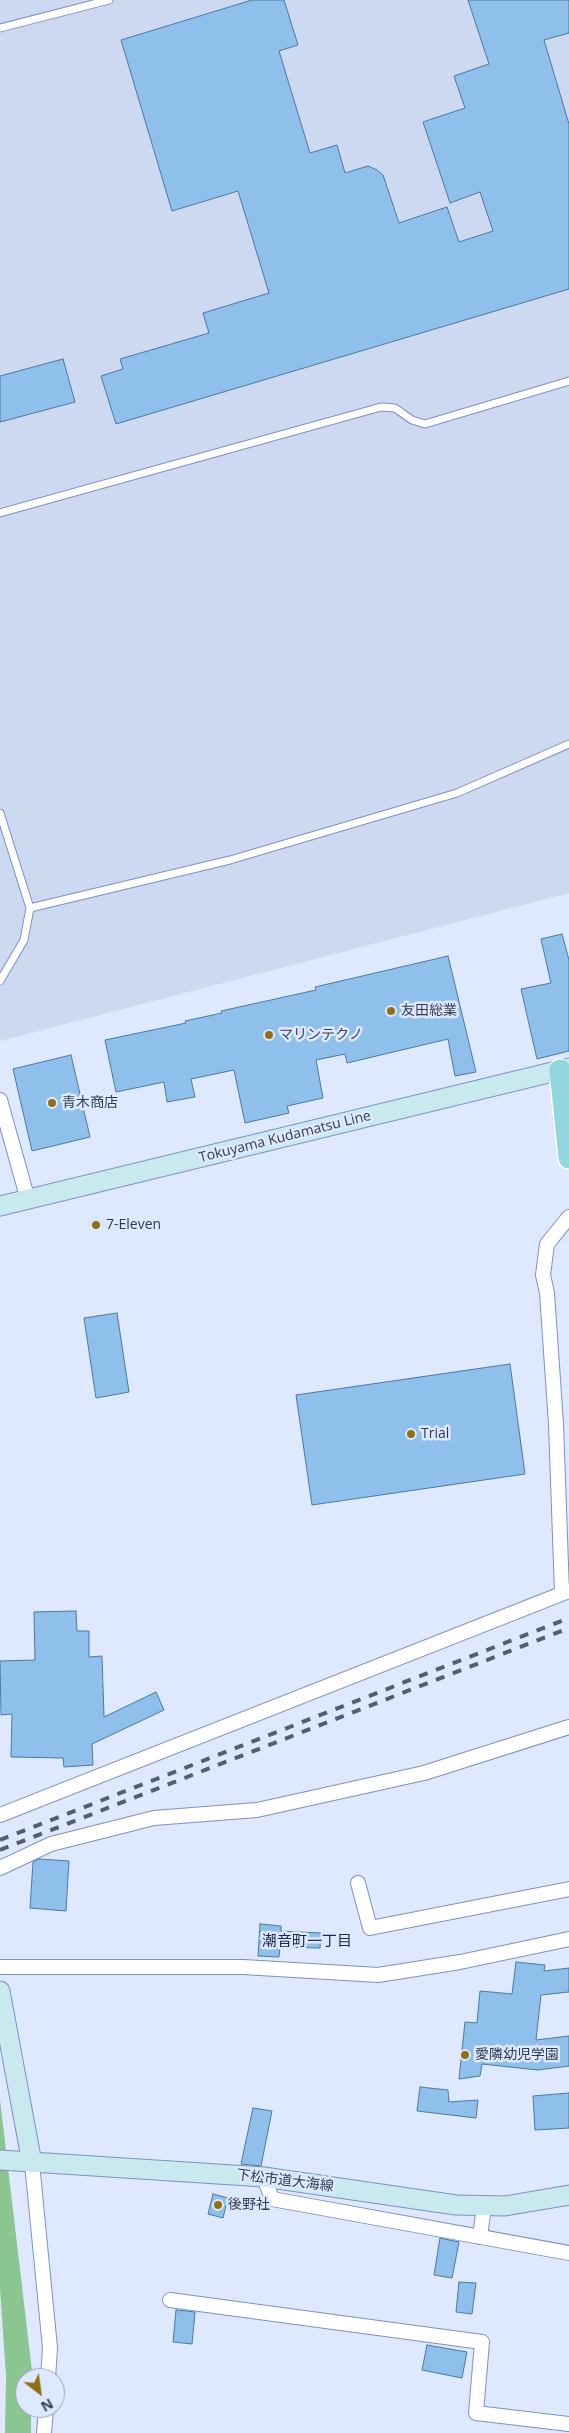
<!DOCTYPE html>
<html>
<head>
<meta charset="utf-8">
<style>
	body { margin:0 }
	#map { position:relative; width:569px; height:2433px; overflow:hidden; background:#dee8fe; font-family:"Open Sans",sans-serif }
	canvas { display:block }
	.north { position:absolute; left:15px; top:2368px; width:50px; height:50px; box-sizing:border-box; background:#dee8fe; border:1px solid #99a3b9; border-radius:50%; rotate:150deg; font-size:14px; font-weight:700; line-height:20px; text-align:center; color:#323c52 }
	.north::after { content:''; display:block; margin:auto; width:18px; height:22px; background:#907015; clip-path:polygon(50% 0,100% 100%,50% 72%,0 100%) }
</style>
</head>
<body>
<div id="map">
<canvas width="569" height="2433"></canvas>
<div class="north">N</div>
</div>
<script>
const g = document.querySelector('canvas').getContext('2d');
g.lineJoin = 'round';
function fillPath(path, color) { g.fillStyle = color; g.fill(path, 'evenodd'); }
const toPath = rows => new Path2D(rows.map(r => 'M' + r).join(''));
function trace(path, color, width, dash) { g.strokeStyle = color; g.lineWidth = width; g.lineCap = dash ? 'butt' : 'round'; g.setLineDash(dash || []); g.stroke(path); }
function write(font, color, halo, rows, align = 'center') {
  g.font = font + ' "Open Sans","Noto Sans JP",sans-serif'; g.lineWidth = 5; g.setLineDash([]); g.textBaseline = 'middle'; g.strokeStyle = halo; g.fillStyle = color; for (const [text, x, y, turn = 0] of rows) {
    g.save(); g.translate(x, y); g.rotate((+turn || 0) * Math.PI / 180); g.textAlign = isNaN(turn) ? turn : align; if (halo) g.strokeText(text, 0, 0); g.fillText(text, 0, 0); g.restore();
  }
}
fillPath(toPath([
	[0,0,569,0,569,893,0,1041]
]), '#cdd8f1');
fillPath(toPath([
	[0,2100,32,2371,32,2378,25,2378,25,2408,31,2408,31,2433,5,2433,6,2376,0,2288]
]), '#8bc690');
const building = toPath([
	[252,0,284,0,298,45,279,51,310,153,337,145,345,173,368,166,377,170,383,175,399,223,447,207,459,242,493,231,480,192,450,203,423,122,465,108,454,76,489,64,468,0,569,0,569,33,544,40,569,124,569,289,116,424,101,376,123,369,120,359,209,333,203,313,269,293,238,191,172,211,121,40,252,0],
	[63,359,75,402,0,422,0,376,63,359],
	[562,934,569,960,569,1051,537,1059,521,989,551,983,541,939,562,934],
	[448,956,476,1072,455,1076,448,1039,347,1063,345,1054,316,1060,323,1098,287,1106,289,1113,245,1123,234,1070,191,1079,195,1097,167,1102,164,1082,116,1092,105,1040,186,1023,185,1021,222,1013,221,1011,316,990,315,987,448,956],
	[71,1055,90,1137,32,1151,13,1069,71,1055],
	[117,1313,129,1392,96,1398,84,1318,117,1313],
	[510,1364,525,1474,312,1505,296,1395,510,1364],
	[76,1611,77,1631,89,1631,89,1657,102,1656,104,1717,156,1692,164,1710,92,1744,93,1765,64,1767,63,1758,11,1757,12,1714,1,1715,0,1661,35,1660,34,1612,76,1611],
	[39,1859,69,1861,66,1911,30,1908,33,1862,39,1859],
	[260,1924,281,1926,281,1931,321,1933,320,1948,280,1947,279,1957,258,1956,260,1924],
	[516,1962,545,1965,544,1971,569,1968,569,1992,541,1995,536,2040,569,2036,569,2066,538,2070,482,2064,480,2076,459,2079,465,2022,477,2023,480,1991,512,1994,516,1962],
	[420,2087,448,2090,449,2102,478,2100,476,2118,417,2111,420,2087],
	[569,2093,569,2128,535,2130,533,2096,569,2093],
	[253,2108,272,2111,261,2166,241,2164,253,2108],
	[213,2194,228,2198,223,2218,208,2214,213,2194],
	[440,2238,459,2242,452,2278,434,2275,440,2238],
	[459,2282,476,2283,472,2314,456,2312,459,2282],
	[176,2310,195,2312,192,2344,173,2342,176,2310],
	[427,2345,467,2352,462,2378,422,2370,427,2345]
]);
fillPath(building, '#8fbfeb');
trace(building, '#4b79a1', 1);
const lane = toPath([
	[0,28,109,0],
	[0,513,381,407,395,408,412,420,425,424,569,381],
	[0,813,30,908,24,940,0,981],
	[30,908,230,860,457,793,569,744]
]);
const street = toPath([
	[0,1100,28,1200],
	[562,1593,556,1424,547,1293,543,1275,547,1244,569,1217],
	[0,1815,569,1591],
	[0,1868,51,1844,154,1818,257,1810,424,1773,569,1727],
	[358,1883,370,1928,569,1889],
	[0,1967,243,1967,378,1975,460,1962,569,1939],
	[32,2163,50,2348,48,2378],
	[264,2177,272,2199,569,2253],
	[480,2237,484,2206],
	[170,2300,482,2342,476,2413,569,2424],
	[44,2433,46,2408]
]);
const secondary = toPath([
	[0,1206,569,1068],
	[0,1991,32,2163],
	[0,2160,264,2177,456,2205,505,2206,569,2195]
]);
const primary = toPath([
	[560,1070,569,1158]
]);
trace(lane, '#7c91c5', 9);
trace(street, '#7c91c5', 16);
trace(secondary, '#7c91c5', 21);
trace(primary, '#fff', 24);
trace(lane, '#fff', 7);
trace(street, '#fff', 14);
trace(secondary, '#c8eaee', 19);
trace(primary, '#92d6de', 21);
trace(toPath([
	[0,1840,569,1618],
	[0,1850,569,1628]
]), '#535d73', 4, [9, 9]);
for (const [x, y, r, color] of [
	[391,1011,5,"#907015"],
	[269,1035,5,"#907015"],
	[52,1103,5,"#907015"],
	[96,1225,5,"#907015"],
	[411,1434,5,"#907015"],
	[465,2055,5,"#907015"],
	[218,2205,5,"#907015"]
]) { const dot = new Path2D(); dot.arc(x, y, r, 0, 2 * Math.PI); g.fillStyle = color; g.fill(dot); trace(dot, '#dee8fe', 2); }
write('14px', '#323c52', '#dee8fe', [
	["友田総業",401,1011],
	["マリンテクノ",279,1035],
	["青木商店",62,1103],
	["7-Eleven",106,1225],
	["Trial",421,1434],
	["愛隣幼児学園",475,2055],
	["後野社",228,2205]
], 'left');
write('14px', '#323c52', '#dee8fe', [
	["Tokuyama Kudamatsu Line",285,1137,-14],
	["下松市道大海線",285,2181,7]
]);
write('15px', '#172651', '#dee8fe', [
	["潮音町一丁目",307,1942]
]);
</script>
</body>
</html>
